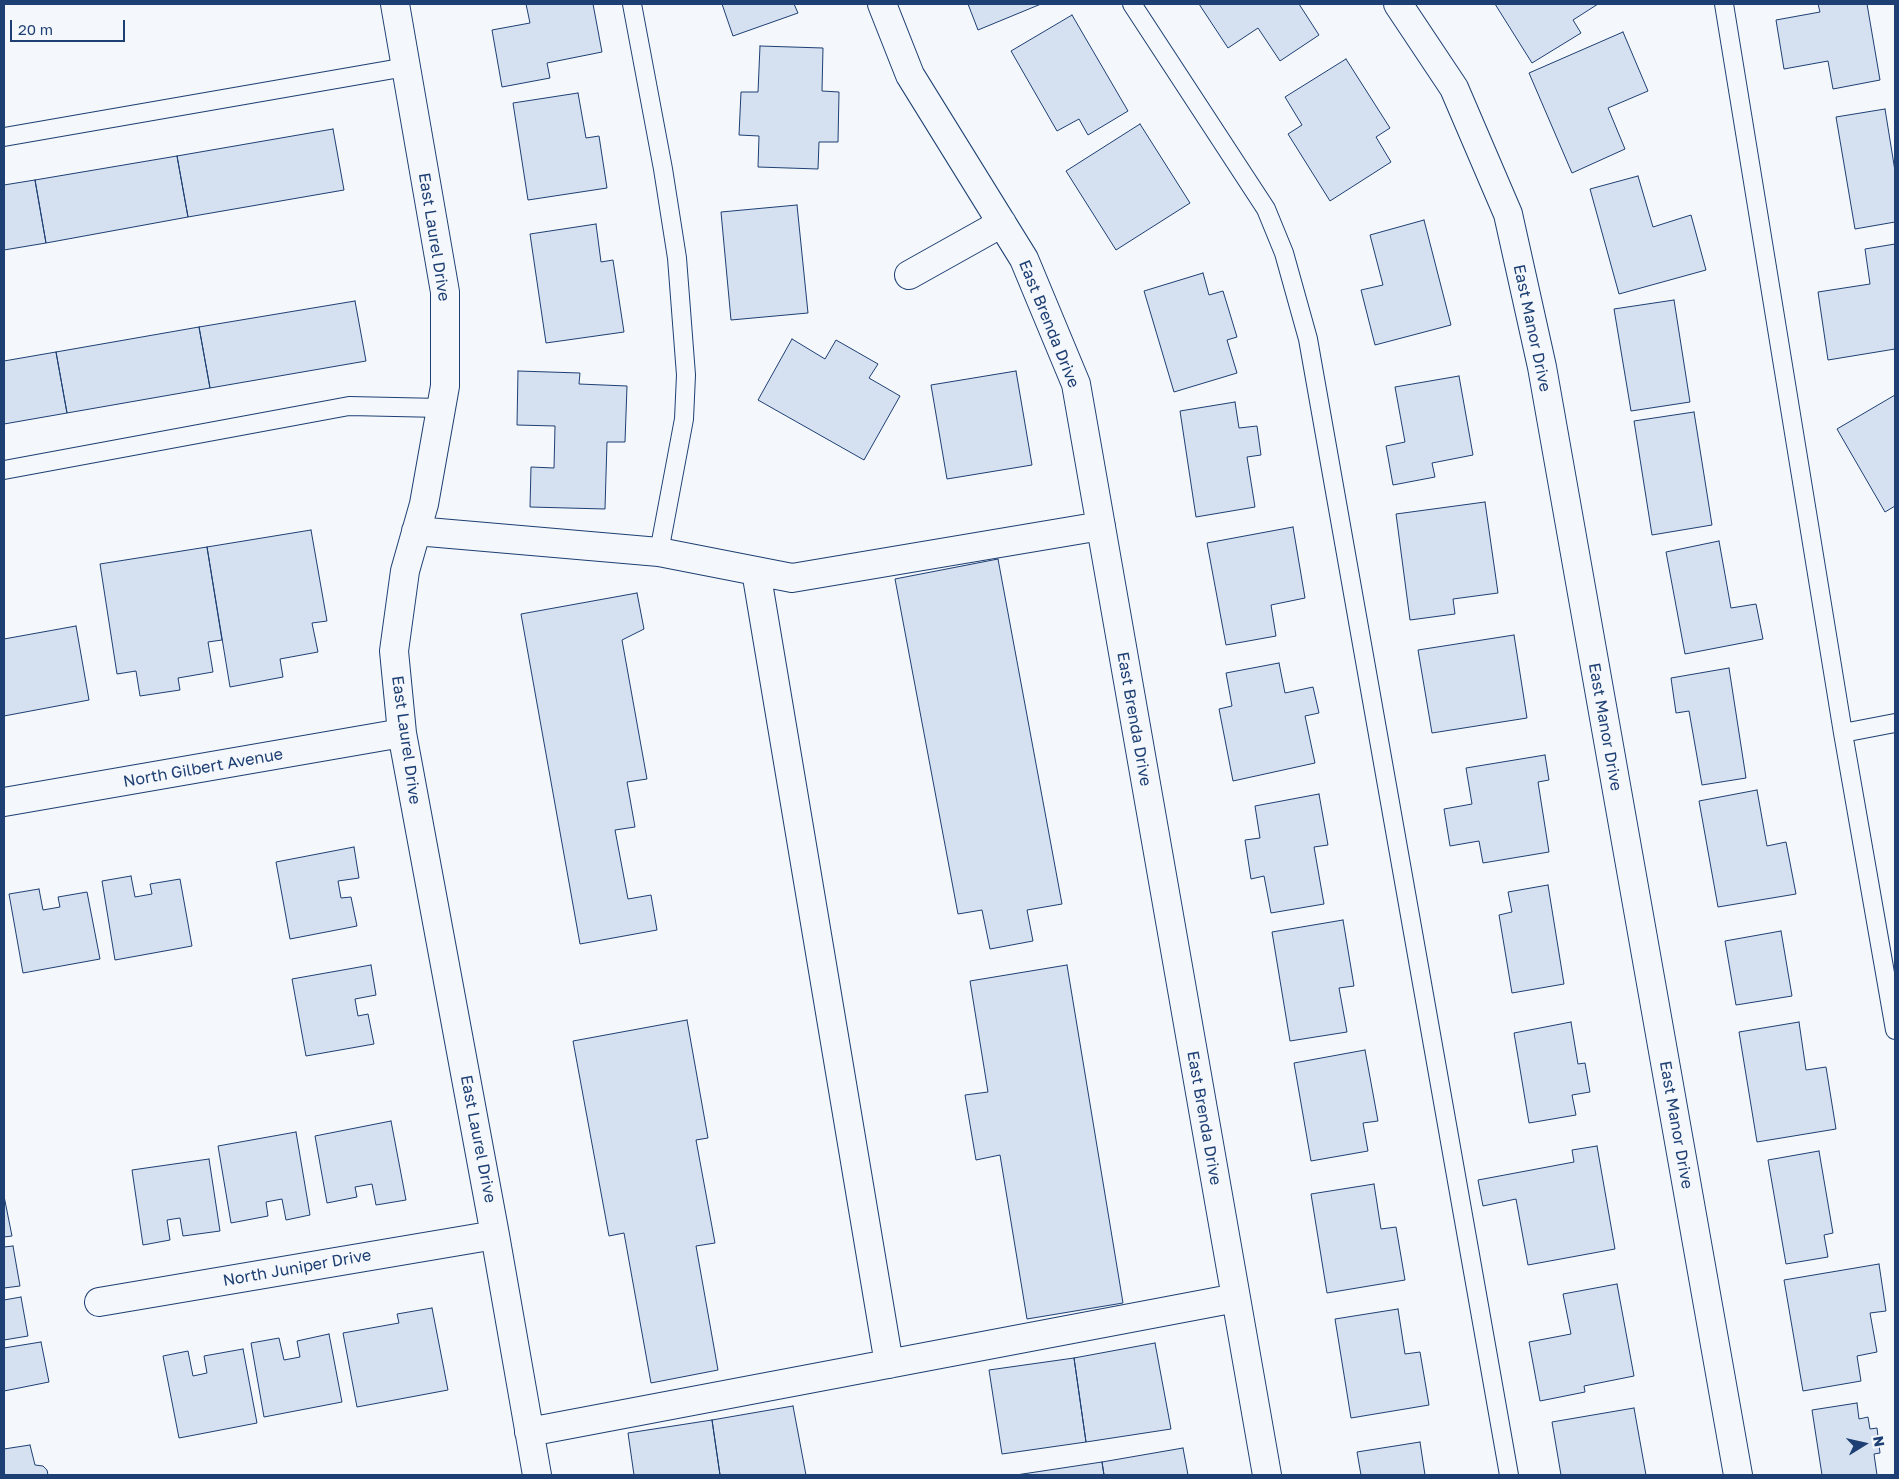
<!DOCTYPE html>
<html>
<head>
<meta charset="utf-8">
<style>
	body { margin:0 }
	#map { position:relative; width:1899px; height:1479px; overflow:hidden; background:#f4f7fb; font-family:"Golos Text",sans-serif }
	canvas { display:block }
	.frame { position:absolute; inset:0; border:5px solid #1d3f73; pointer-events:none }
	.north { position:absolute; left:1839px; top:1419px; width:50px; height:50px; -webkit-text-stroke:4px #f4f7fb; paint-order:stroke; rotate:80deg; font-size:14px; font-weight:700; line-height:20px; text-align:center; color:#1d3f73 }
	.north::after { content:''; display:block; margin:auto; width:18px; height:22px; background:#1d3f73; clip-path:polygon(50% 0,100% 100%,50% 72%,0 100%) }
	.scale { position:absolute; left:10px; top:20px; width:115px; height:22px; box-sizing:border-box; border:2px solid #1d3f73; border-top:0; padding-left:6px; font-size:15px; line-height:18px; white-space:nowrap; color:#1d3f73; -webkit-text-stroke:4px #f4f7fb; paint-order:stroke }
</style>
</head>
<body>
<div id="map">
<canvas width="1899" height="1479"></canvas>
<div class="frame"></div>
<div class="north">N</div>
<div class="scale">20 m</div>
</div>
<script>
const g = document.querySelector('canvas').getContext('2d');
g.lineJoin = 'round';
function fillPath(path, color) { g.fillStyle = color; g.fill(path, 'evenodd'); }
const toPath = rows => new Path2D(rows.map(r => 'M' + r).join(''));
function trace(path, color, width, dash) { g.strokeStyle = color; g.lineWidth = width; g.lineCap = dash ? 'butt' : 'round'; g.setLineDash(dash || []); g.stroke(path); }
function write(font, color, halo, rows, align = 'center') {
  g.font = font + ' "Golos Text",sans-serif'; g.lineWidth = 4; g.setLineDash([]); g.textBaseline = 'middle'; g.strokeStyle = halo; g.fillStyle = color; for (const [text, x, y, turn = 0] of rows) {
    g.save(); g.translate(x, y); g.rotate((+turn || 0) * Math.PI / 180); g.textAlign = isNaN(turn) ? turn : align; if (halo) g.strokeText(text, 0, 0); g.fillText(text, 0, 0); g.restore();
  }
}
const building = toPath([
	[526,4,593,4,602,52,547,63,550,78,502,87,492,30,530,23,526,4],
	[722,4,794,4,798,13,733,36,722,4],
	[968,4,1041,4,978,30,968,4],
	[1199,4,1299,4,1319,35,1280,61,1258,28,1228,48,1199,4],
	[1495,4,1598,4,1573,20,1581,33,1532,63,1495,4],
	[1818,4,1867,4,1880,80,1833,89,1828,61,1784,69,1776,20,1820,12,1818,4],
	[1072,15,1128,111,1088,135,1079,119,1057,131,1011,51,1072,15],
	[1623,32,1648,91,1608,108,1625,149,1572,173,1529,73,1623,32],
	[760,46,823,48,822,91,839,92,838,142,819,142,818,169,758,167,759,136,739,135,741,92,758,92,760,46],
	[1346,59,1390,128,1376,137,1391,162,1330,201,1288,134,1302,125,1285,97,1346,59],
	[578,93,586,138,599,136,607,188,528,200,513,103,578,93],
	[1885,109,1895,171,1895,222,1855,229,1836,117,1885,109],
	[1140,124,1190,203,1116,250,1066,171,1140,124],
	[333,129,344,190,188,217,177,156,333,129],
	[177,156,188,217,46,243,35,180,177,156],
	[1638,176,1653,227,1691,215,1706,270,1619,294,1590,189,1638,176],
	[35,180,46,243,4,250,4,185,35,180],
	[797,205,808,313,731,320,721,212,797,205],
	[1424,220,1451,325,1375,345,1361,290,1383,285,1370,235,1424,220],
	[596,224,601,262,613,260,624,332,546,343,530,234,596,224],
	[1895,244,1895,349,1828,360,1818,292,1870,284,1865,249,1895,244],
	[1203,273,1209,295,1223,291,1237,337,1227,340,1237,373,1174,392,1144,291,1203,273],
	[1674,300,1690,402,1631,411,1614,309,1674,300],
	[355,301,366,361,210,388,199,327,355,301],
	[199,327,210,388,67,413,56,352,199,327],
	[792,339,825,359,836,340,878,364,869,378,900,396,864,460,758,400,792,339],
	[56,352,67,413,4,424,4,361,56,352],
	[518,371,580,373,579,384,627,386,625,442,607,442,605,509,530,507,531,467,554,468,555,426,517,425,518,371],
	[1016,371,1032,465,947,479,931,385,1016,371],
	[1459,376,1473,455,1432,463,1435,477,1393,485,1386,446,1405,442,1395,387,1459,376],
	[1895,395,1895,506,1885,512,1837,429,1895,395],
	[1235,402,1239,428,1257,426,1261,455,1247,457,1255,507,1196,517,1180,411,1235,402],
	[1694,412,1712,525,1652,535,1634,421,1694,412],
	[1485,502,1498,593,1453,599,1455,614,1410,620,1396,514,1485,502],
	[1293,527,1305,598,1271,605,1276,636,1226,645,1207,543,1293,527],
	[311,530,327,621,312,623,318,652,280,659,283,677,230,687,207,547,311,530],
	[1719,541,1731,608,1756,604,1763,639,1685,654,1666,552,1719,541],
	[207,547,222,640,208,642,213,672,178,678,180,690,140,696,136,671,117,674,100,564,207,547],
	[998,559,1062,904,1027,910,1033,941,990,949,982,910,958,914,895,579,998,559],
	[637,593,644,629,622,640,647,779,627,782,635,827,615,830,628,899,651,895,657,930,580,944,521,614,637,593],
	[76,626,89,700,4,716,4,639,76,626],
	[1514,635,1527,718,1432,733,1418,650,1514,635],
	[1279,663,1285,693,1313,687,1319,713,1305,716,1315,763,1233,781,1219,709,1232,706,1226,673,1279,663],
	[1729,668,1746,778,1702,785,1689,711,1676,713,1671,678,1729,668],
	[1545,755,1549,780,1538,782,1549,852,1483,863,1479,841,1450,846,1444,809,1472,804,1466,768,1545,755],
	[1757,790,1767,846,1786,842,1796,894,1718,907,1699,801,1757,790],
	[1319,794,1328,845,1314,847,1324,904,1271,913,1264,876,1251,879,1245,840,1260,838,1255,806,1319,794],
	[354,847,359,878,338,881,341,898,351,897,357,926,290,939,276,862,354,847],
	[131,876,135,897,152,894,150,884,180,879,192,946,115,960,102,881,131,876],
	[1548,885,1564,984,1512,993,1499,915,1512,912,1508,892,1548,885],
	[39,889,43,910,60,907,58,897,87,892,100,959,23,973,9,894,39,889],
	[1343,920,1354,986,1339,988,1347,1032,1290,1041,1272,932,1343,920],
	[1781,931,1792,996,1736,1005,1725,941,1781,931],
	[371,965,376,995,355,999,358,1016,368,1014,374,1044,306,1056,292,979,371,965],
	[1067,965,1123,1303,1027,1319,1000,1155,976,1160,965,1095,988,1092,970,981,1067,965],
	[687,1020,708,1138,696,1140,715,1243,696,1246,718,1370,651,1383,624,1233,609,1236,573,1041,687,1020],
	[1571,1022,1578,1064,1585,1063,1590,1092,1572,1095,1576,1115,1529,1123,1514,1033,1571,1022],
	[1799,1022,1806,1070,1826,1067,1836,1129,1757,1142,1739,1032,1799,1022],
	[1365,1050,1378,1121,1363,1123,1368,1151,1311,1161,1294,1063,1365,1050],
	[391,1121,406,1200,376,1205,372,1184,355,1187,357,1197,327,1203,315,1136,391,1121],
	[296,1132,310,1215,286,1220,282,1199,266,1202,268,1216,231,1223,218,1146,296,1132],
	[1597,1146,1615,1249,1528,1265,1516,1199,1483,1206,1478,1180,1574,1162,1572,1150,1597,1146],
	[1819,1151,1833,1233,1824,1235,1828,1257,1786,1264,1768,1160,1819,1151],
	[209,1159,220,1231,183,1236,180,1218,167,1220,170,1240,143,1245,132,1170,209,1159],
	[1374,1184,1381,1229,1396,1227,1405,1280,1327,1293,1311,1194,1374,1184],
	[4,1196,12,1236,4,1237,4,1196],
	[13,1246,20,1286,4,1288,4,1247,13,1246],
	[1879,1264,1886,1311,1870,1313,1877,1352,1857,1356,1861,1381,1803,1391,1784,1280,1879,1264],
	[1617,1284,1634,1376,1584,1386,1585,1392,1540,1401,1529,1342,1571,1334,1563,1294,1617,1284],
	[21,1297,28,1336,4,1340,4,1300,21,1297],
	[432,1308,448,1390,357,1407,343,1333,399,1323,397,1314,432,1308],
	[1398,1309,1405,1354,1420,1352,1429,1405,1351,1418,1335,1319,1398,1309],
	[329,1334,342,1402,264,1417,251,1343,279,1338,284,1360,300,1357,297,1341,329,1334],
	[41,1342,49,1382,4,1391,4,1348,41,1342],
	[1155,1343,1171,1429,1086,1442,1074,1358,1155,1343],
	[243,1349,257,1423,179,1438,163,1356,188,1351,193,1376,207,1373,204,1356,243,1349],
	[1074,1358,1086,1442,1002,1454,989,1370,1074,1358],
	[1857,1403,1859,1419,1868,1417,1870,1429,1877,1428,1880,1453,1874,1454,1877,1475,1822,1475,1812,1410,1857,1403],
	[793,1406,806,1475,720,1475,712,1420,793,1406],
	[1634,1408,1646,1475,1561,1475,1552,1422,1634,1408],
	[712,1420,720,1475,634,1475,628,1433,712,1420],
	[1420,1442,1425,1475,1361,1475,1357,1452,1420,1442],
	[30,1445,35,1465,43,1466,47,1470,48,1475,4,1475,4,1449,30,1445],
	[1183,1448,1188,1475,1104,1475,1102,1462,1183,1448],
	[1102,1462,1104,1475,1016,1475,1102,1462]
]);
fillPath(building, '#d5e0f0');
trace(building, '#1d3f73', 1);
const lane = toPath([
	[632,4,663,169,677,258,686,375,684,419,659,552],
	[1132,4,1266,209,1284,253,1308,339,1509,1475],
	[1724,4,1843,733,1895,1030],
	[4,137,406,67],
	[4,470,349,406,441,408],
	[1843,733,1895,723]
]);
const street = toPath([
	[395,4,445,292,445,386,424,504,405,571,394,651,402,733,495,1235,537,1475],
	[882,4,910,75,1024,259,1076,384,1267,1475],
	[1398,4,1454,88,1508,214,1542,367,1738,1475],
	[909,275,1002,223],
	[416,531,659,552,792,578,1101,526],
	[756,571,889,1364],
	[4,802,402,733],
	[99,1302,495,1235],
	[529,1432,1236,1298]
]);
trace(lane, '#1d3f73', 20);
trace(street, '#1d3f73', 30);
trace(lane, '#f4f7fb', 18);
trace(street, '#f4f7fb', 28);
write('16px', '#1d3f73', '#f4f7fb', [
	["East Laurel Drive",434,237,81],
	["East Brenda Drive",1049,324,68],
	["East Manor Drive",1532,328,78],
	["East Brenda Drive",1134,719,80],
	["East Manor Drive",1605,727,80],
	["East Laurel Drive",406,740,82],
	["North Gilbert Avenue",203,768,-10],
	["East Brenda Drive",1204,1118,80],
	["East Manor Drive",1676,1125,80],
	["East Laurel Drive",478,1139,79],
	["North Juniper Drive",297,1268,-10]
]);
</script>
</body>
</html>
